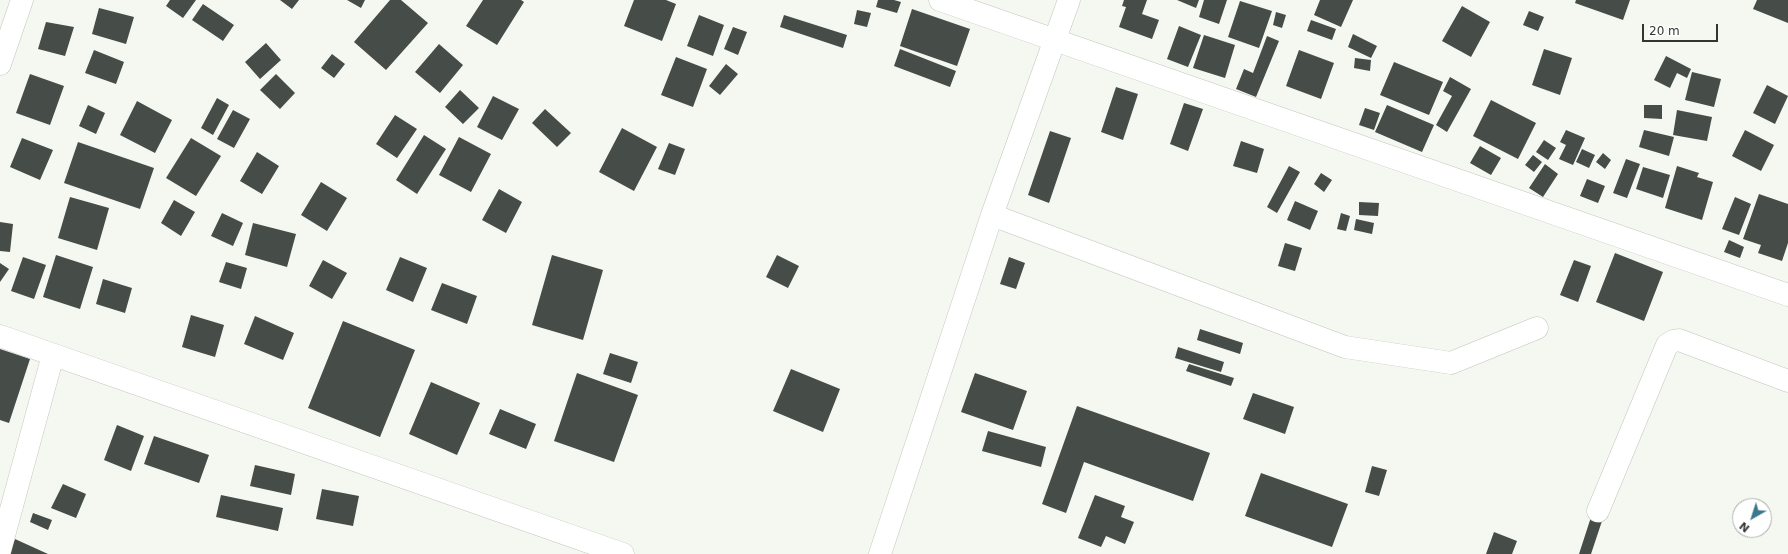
<!DOCTYPE html>
<html>
<head>
<meta charset="utf-8">
<style>
	body { margin:0 }
	#map { position:relative; width:1788px; height:554px; overflow:hidden; background:#f4f8f0; font-family:"DejaVu Sans",sans-serif }
	canvas { display:block }
	.north { position:absolute; left:1732px; top:498px; width:40px; height:40px; box-sizing:border-box; background:#fff; border:1px solid #adaead; border-radius:50%; rotate:219deg; font-size:11px; font-weight:700; line-height:16px; text-align:center; color:#333532 }
	.north::after { content:''; display:block; margin:auto; width:14px; height:18px; background:#3b778e; clip-path:polygon(50% 0,100% 100%,50% 72%,0 100%) }
	.scale { position:absolute; left:1642px; top:24px; width:76px; height:18px; box-sizing:border-box; border:2px solid #333532; border-top:0; padding-left:5px; font-size:12px; line-height:14px; white-space:nowrap; color:#333532; -webkit-text-stroke:3px #fff; paint-order:stroke }
</style>
</head>
<body>
<div id="map">
<canvas width="1788" height="554"></canvas>
<div class="north">N</div>
<div class="scale">20 m</div>
</div>
<script>
const g = document.querySelector('canvas').getContext('2d');
g.lineJoin = 'round';
function fillPath(path, color) { g.fillStyle = color; g.fill(path, 'evenodd'); }
const toPath = rows => new Path2D(rows.map(r => 'M' + r).join(''));
function trace(path, color, width, dash) { g.strokeStyle = color; g.lineWidth = width; g.lineCap = dash ? 'butt' : 'round'; g.setLineDash(dash || []); g.stroke(path); }
fillPath(toPath([
	[170,0,196,0,183,18,166,6],
	[280,0,299,0,292,9],
	[347,0,365,0,361,8],
	[390,0,401,0,428,23,386,70,354,42],
	[483,0,521,0,524,2,497,45,466,26],
	[634,0,666,0,676,4,662,41,624,26],
	[878,0,894,0,901,2,897,13,876,7],
	[1124,0,1147,0,1142,14,1159,20,1152,39,1119,27,1126,7,1122,6],
	[1177,0,1199,0,1196,8],
	[1204,0,1227,0,1219,24,1199,17],
	[1320,0,1353,0,1341,27,1314,15],
	[1576,0,1630,0,1623,20,1575,3],
	[1757,0,1788,0,1788,23,1753,9],
	[1240,1,1272,11,1259,48,1228,37],
	[203,4,234,25,223,41,192,20],
	[1462,6,1490,22,1471,57,1442,41],
	[99,8,134,17,126,44,92,34],
	[912,9,970,29,957,66,900,46],
	[857,10,871,13,867,27,854,24],
	[1529,11,1544,17,1538,31,1523,25],
	[1276,12,1286,15,1282,28,1273,25],
	[699,15,724,25,713,56,687,46],
	[784,15,847,35,843,48,780,27],
	[1311,20,1336,29,1332,40,1307,31],
	[46,22,74,27,65,56,38,49],
	[1179,26,1201,35,1188,67,1167,59],
	[733,27,747,32,738,55,724,49],
	[1353,34,1377,46,1371,58,1348,47],
	[1204,35,1235,45,1225,78,1193,68],
	[1267,36,1279,41,1256,97,1236,89,1244,69,1253,73],
	[266,43,281,60,260,79,245,62],
	[439,44,463,65,440,93,415,72],
	[900,49,956,71,950,87,894,66],
	[1544,49,1572,58,1560,95,1532,85],
	[94,50,124,62,116,84,85,73],
	[1299,50,1334,63,1321,99,1286,86],
	[332,54,345,64,334,78,321,68],
	[1666,56,1691,69,1687,78,1677,73,1670,88,1654,80],
	[676,57,707,69,693,107,661,95],
	[1355,58,1371,60,1370,71,1354,68],
	[1394,62,1443,82,1429,115,1380,95],
	[726,64,738,74,720,95,709,86],
	[1692,72,1721,79,1714,107,1685,100],
	[30,74,64,86,50,125,16,113],
	[276,74,295,93,280,109,260,90],
	[1450,77,1471,89,1447,132,1436,125,1452,96,1443,91],
	[1767,85,1788,96,1775,124,1753,113],
	[1116,87,1138,94,1123,140,1101,132],
	[460,90,479,108,463,124,445,107],
	[493,96,519,109,502,140,477,127],
	[217,98,229,105,213,135,201,128],
	[1491,100,1536,123,1518,159,1473,136],
	[137,101,172,120,155,153,120,135],
	[1184,103,1203,109,1188,151,1170,144],
	[88,105,105,113,96,134,79,126],
	[1387,105,1434,125,1422,152,1375,132],
	[1644,105,1662,105,1662,119,1644,118],
	[1365,108,1380,113,1374,130,1359,125],
	[545,109,571,133,557,147,532,123],
	[233,110,250,119,234,148,217,139],
	[1677,110,1712,117,1707,141,1673,135],
	[395,115,417,129,397,158,376,144],
	[622,128,657,147,634,191,599,172],
	[1566,130,1585,138,1573,165,1559,159,1566,145,1560,142],
	[1644,130,1674,137,1669,156,1639,147],
	[1745,130,1774,145,1761,171,1732,156],
	[1050,131,1071,138,1049,203,1028,195],
	[424,135,446,149,417,194,396,180],
	[459,137,491,154,471,192,439,175],
	[22,138,53,150,40,180,10,167],
	[191,138,221,156,196,196,166,178],
	[1544,140,1556,148,1548,160,1536,152],
	[1241,141,1264,149,1257,173,1233,166],
	[78,142,154,168,140,209,64,183],
	[669,143,685,149,675,175,658,169],
	[1480,146,1501,158,1491,175,1470,163],
	[1582,149,1595,155,1589,168,1576,162],
	[257,152,279,166,262,194,240,181],
	[1603,153,1611,160,1605,169,1596,162],
	[1533,155,1542,162,1534,172,1525,165],
	[1626,159,1640,164,1627,198,1613,193],
	[1545,164,1558,174,1543,197,1529,188],
	[1289,166,1300,172,1277,213,1267,207],
	[1677,166,1699,173,1697,177,1713,182,1702,220,1665,208],
	[1643,167,1670,175,1663,198,1636,189],
	[1321,173,1332,180,1324,192,1314,184],
	[1587,179,1605,186,1598,203,1580,196],
	[321,182,347,198,327,231,301,215],
	[499,189,522,202,506,233,482,220],
	[1759,194,1788,204,1788,243,1782,261,1758,253,1761,245,1743,239],
	[70,197,109,208,97,250,58,238],
	[1735,197,1751,204,1739,235,1722,229],
	[174,200,195,212,181,236,161,223],
	[1295,201,1318,211,1310,230,1287,220],
	[1359,202,1379,203,1378,216,1359,215],
	[222,213,243,223,233,246,211,236],
	[1341,213,1350,216,1346,231,1337,229],
	[1356,219,1374,223,1372,234,1354,230],
	[0,222,13,224,10,252,0,251],
	[253,223,296,234,287,267,245,255],
	[1729,240,1744,247,1740,258,1724,252],
	[1285,243,1302,248,1295,271,1278,266],
	[1615,253,1663,272,1644,321,1596,302],
	[56,255,93,267,80,309,43,297],
	[552,255,603,270,583,340,532,325],
	[777,255,799,266,788,288,766,277],
	[23,257,46,265,34,299,11,291],
	[400,257,427,268,413,302,386,290],
	[1009,257,1025,263,1016,289,1000,284],
	[323,260,347,273,332,299,309,286],
	[1574,260,1591,266,1578,302,1560,295],
	[226,262,247,268,241,289,219,282],
	[0,263,9,269,0,282],
	[103,279,132,288,125,313,96,304],
	[442,283,477,296,467,324,431,310],
	[191,315,224,325,215,357,182,347],
	[255,316,294,333,283,360,244,344],
	[343,321,415,350,380,437,308,408],
	[1200,329,1243,343,1240,354,1197,340],
	[1178,347,1224,362,1221,372,1175,358],
	[0,349,30,359,9,423,0,420],
	[610,353,638,362,631,383,603,374],
	[1189,364,1234,378,1231,386,1186,371],
	[791,369,840,389,823,432,773,411],
	[577,373,638,395,614,462,554,441],
	[975,373,1027,391,1013,430,961,412],
	[431,382,480,403,457,455,409,434],
	[1253,393,1294,407,1285,434,1243,419],
	[1077,406,1210,453,1193,501,1084,462,1066,513,1042,504],
	[500,409,536,424,526,449,489,434],
	[117,425,144,436,131,471,104,460],
	[988,431,1046,447,1041,467,982,451],
	[154,436,209,455,199,483,144,464],
	[255,465,295,474,291,495,250,486],
	[1372,466,1387,470,1379,496,1365,492],
	[1261,473,1348,504,1332,547,1245,516],
	[63,484,86,494,76,518,51,508],
	[322,489,359,496,353,526,316,519],
	[221,495,283,508,278,531,216,517],
	[1095,495,1125,506,1121,517,1134,522,1125,544,1106,536,1101,547,1078,538],
	[33,513,52,520,48,530,30,522],
	[1592,514,1603,518,1591,554,1579,554],
	[1494,532,1517,541,1512,554,1486,554],
	[15,539,48,554,9,554]
]), '#464c47');
const minor = toPath([
	[940,0,1788,295],
	[0,64,22,0],
	[992,215,1345,347,1451,363,1537,328],
	[0,336,623,554],
	[1598,511,1667,345,1673,341,1679,340,1788,381],
	[0,550,53,355],
	[880,554,992,215,1069,0]
]);
trace(minor, '#c1c5bd', 23);
trace(minor, '#fff', 22);
</script>
</body>
</html>
